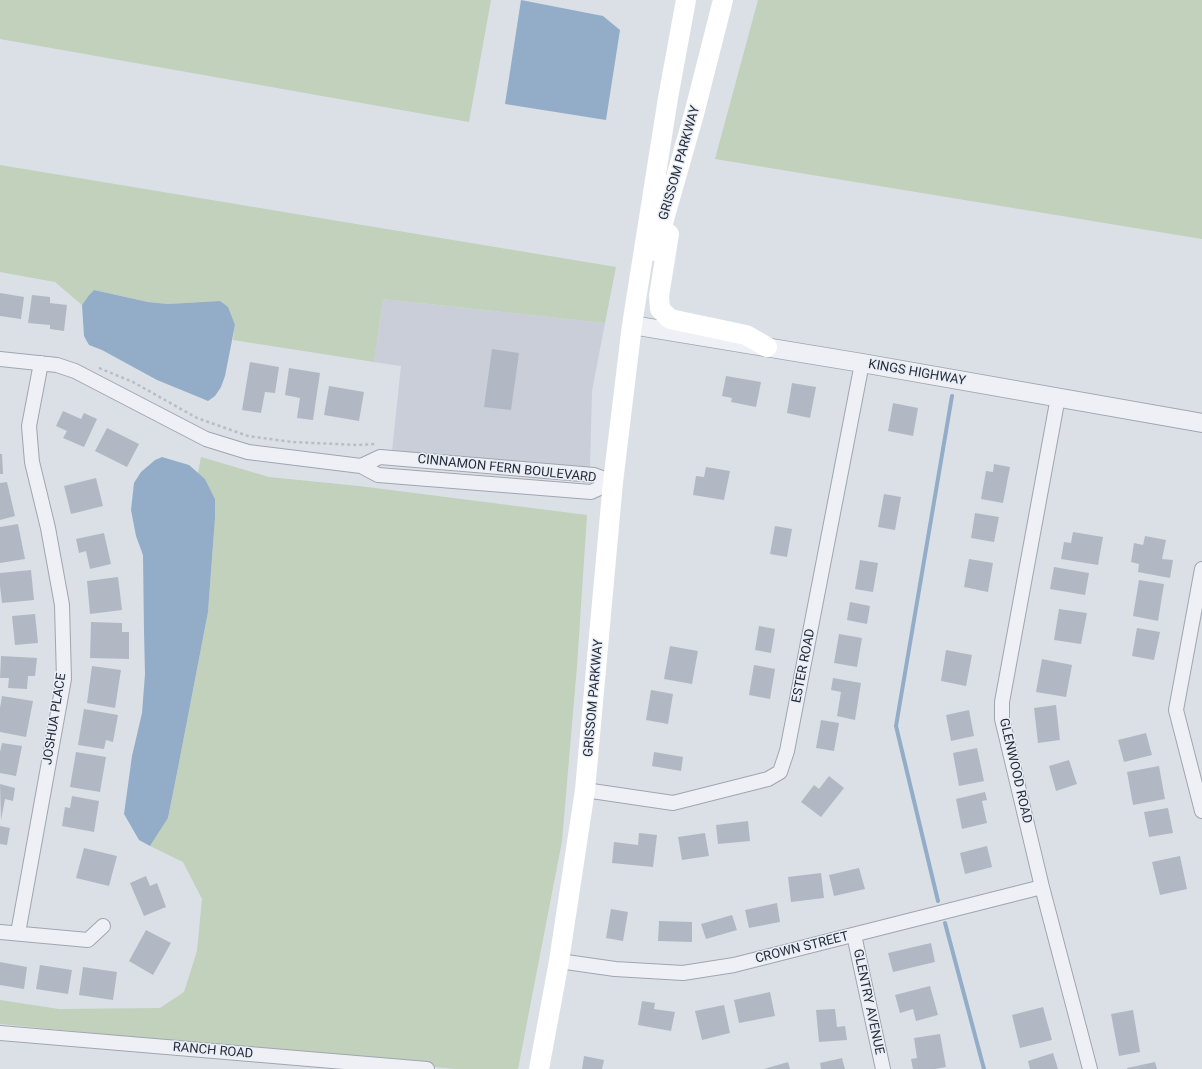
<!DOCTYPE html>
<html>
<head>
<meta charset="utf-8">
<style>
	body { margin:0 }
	canvas { display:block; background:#dbdfe6 }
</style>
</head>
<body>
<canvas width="1202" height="1069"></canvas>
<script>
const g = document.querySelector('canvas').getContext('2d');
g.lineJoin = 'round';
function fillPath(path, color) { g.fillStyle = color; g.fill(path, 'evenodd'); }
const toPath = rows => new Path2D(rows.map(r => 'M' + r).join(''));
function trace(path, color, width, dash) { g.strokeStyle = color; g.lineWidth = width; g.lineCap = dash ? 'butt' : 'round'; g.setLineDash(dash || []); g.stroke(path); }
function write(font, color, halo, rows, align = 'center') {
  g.font = font + ' Roboto,sans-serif'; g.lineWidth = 3; g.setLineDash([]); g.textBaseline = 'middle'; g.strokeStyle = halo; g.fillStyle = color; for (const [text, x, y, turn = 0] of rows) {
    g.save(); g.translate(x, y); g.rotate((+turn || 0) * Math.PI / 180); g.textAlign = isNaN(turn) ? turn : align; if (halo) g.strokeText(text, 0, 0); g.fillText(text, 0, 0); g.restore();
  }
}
fillPath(toPath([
	[383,299,605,323,592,391,590,467,392,451,401,366,374,362]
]), '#c9ced9');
fillPath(toPath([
	[0,0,491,0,469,122,0,39],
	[758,0,1202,0,1202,239,715,159],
	[0,165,616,267,605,323,383,299,374,362,233,340,235,325,220,301,168,304,148,302,94,290,89,295,82,305,55,282,0,272],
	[201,457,269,477,359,486,587,515,577,666,562,841,518,1069,455,1069,0,1024,0,1000,59,1009,160,1008,184,992,197,951,202,899,183,862,150,846,168,818,177,773,208,612,215,518,215,499,205,479,198,473]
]), '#c1d1bc');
fillPath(toPath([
	[521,0,603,16,620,30,606,120,505,104],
	[94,290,148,302,168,304,220,301,228,307,235,325,225,376,221,387,215,396,208,401,201,398,157,380,102,350,89,345,84,336,82,305,89,295],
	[162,457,189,465,205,479,215,499,215,518,208,612,177,773,168,818,150,846,139,840,124,814,132,756,142,713,145,674,144,631,143,555,136,536,131,510,134,483,141,472,155,460]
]), '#93adc9');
trace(toPath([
	[938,901,896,726,952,396],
	[945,923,984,1069]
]), '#93adc9', 4);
fillPath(toPath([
	[0,293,24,297,21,319,0,316],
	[32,295,50,297,50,303,67,305,64,331,50,329,50,325,28,323],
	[492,349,519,353,511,410,484,407],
	[250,362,279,367,275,393,265,392,261,413,242,410],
	[289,368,320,373,313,420,297,418,300,398,285,395],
	[726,376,761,382,756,407,731,402,732,398,722,396],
	[792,383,816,387,810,418,787,413],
	[329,386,364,392,359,421,324,415],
	[893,403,918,408,913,436,888,431],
	[63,411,81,419,84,413,97,419,84,447,63,438,67,431,56,426],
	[107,428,139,444,127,467,95,451],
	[0,454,2,454,3,474,0,474],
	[994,464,1010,467,1003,503,981,499,986,471,993,472],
	[706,467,730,471,724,500,693,495,696,476,704,477],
	[96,478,103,506,71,514,64,486],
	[7,482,15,516,0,520,0,483],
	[884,494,901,497,895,530,878,527],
	[975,513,999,517,994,542,971,538],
	[18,524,25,559,0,563,0,527],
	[775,526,792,529,787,557,770,554],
	[1073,532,1103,537,1098,565,1061,559,1064,542,1071,543],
	[104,533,111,564,90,569,86,551,79,553,76,539],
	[1145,536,1166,540,1162,559,1173,560,1170,578,1138,572,1139,564,1131,562,1134,543,1143,545],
	[969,559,993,563,988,592,964,587],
	[860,560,878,563,873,592,855,589],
	[1054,567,1089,573,1085,595,1050,589],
	[31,570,34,600,2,603,0,586,0,573],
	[118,577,122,610,90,614,87,581],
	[1139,580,1164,584,1158,621,1133,616],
	[850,602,870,606,867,624,847,620],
	[1059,609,1087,613,1081,644,1054,640],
	[35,614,38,643,15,645,12,616],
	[91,622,122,623,122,632,129,632,129,659,90,658],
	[759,626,775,629,771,653,755,650],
	[1137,628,1160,632,1154,660,1132,656],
	[839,634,862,638,857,667,834,663],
	[670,646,698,651,692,684,664,679],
	[946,650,972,655,966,686,941,681],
	[1,656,37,658,35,676,28,676,27,689,8,688,9,678,0,678],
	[1042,659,1072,665,1066,697,1036,692],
	[754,665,775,669,770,699,749,695],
	[92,666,121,670,115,708,87,703],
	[833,678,861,683,855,720,837,716,841,692,831,690],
	[651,690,673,694,668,724,646,720],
	[2,696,33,701,26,737,0,732,0,708],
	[1056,705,1060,740,1038,743,1034,708],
	[84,709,118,715,113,742,106,740,104,749,78,745],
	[969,710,974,736,951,741,946,715],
	[821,720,839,723,834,751,816,748],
	[1146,733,1152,755,1124,762,1118,740],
	[2,743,22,746,16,776,0,773,0,752],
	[977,748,984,781,959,786,953,753],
	[76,752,106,757,100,792,70,787],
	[654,752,683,757,681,771,652,766],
	[1069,760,1077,784,1056,791,1049,766],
	[1159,766,1165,799,1133,805,1127,772],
	[829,776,844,788,821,817,801,802,814,785,819,789],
	[0,784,15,788,13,801,5,799,1,820],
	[985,792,987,800,982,801,987,823,962,829,956,799],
	[72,796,99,801,94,832,62,826,65,807,70,808],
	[1168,808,1173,833,1149,837,1144,812],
	[748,821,750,841,718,844,716,825],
	[0,826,10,828,7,845,0,844],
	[639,833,657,835,653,867,612,863,614,842,638,845],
	[705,833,709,856,682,860,678,837],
	[987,846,992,867,965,874,960,853],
	[84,848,117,856,109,886,76,878],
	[1180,856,1187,889,1160,895,1152,862],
	[859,868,865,889,834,896,829,875],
	[821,873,824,898,791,902,788,877],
	[146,876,150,886,157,883,166,907,144,916,130,883],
	[777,903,780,922,749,928,745,910],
	[611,909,628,912,623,941,606,938],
	[732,915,737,930,706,939,701,924],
	[659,921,692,922,692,942,658,941],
	[146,930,171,943,153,975,129,961],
	[931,943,935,962,893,972,888,953],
	[0,962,27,967,24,989,0,985],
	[40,965,72,970,68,994,36,989],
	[83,967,117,972,113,1000,79,995],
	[930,986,938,1015,916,1021,913,1009,900,1013,895,995],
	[770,992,775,1016,739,1023,734,1000],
	[642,1001,655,1003,654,1009,675,1012,671,1031,638,1025],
	[724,1005,730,1033,702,1040,695,1011],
	[1043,1007,1052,1040,1020,1048,1012,1015],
	[835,1009,837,1027,845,1026,847,1040,819,1042,816,1010],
	[1133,1010,1140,1052,1119,1056,1111,1014],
	[940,1034,946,1067,935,1069,913,1069,911,1059,917,1058,914,1038],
	[1053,1053,1058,1069,1030,1069,1028,1061],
	[584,1056,604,1060,602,1069,582,1069],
	[842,1058,845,1069,821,1069,820,1063],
	[788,1062,790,1069,764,1069],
	[1155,1062,1157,1069,1127,1069,1127,1068]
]), '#b2b8c3');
const minor = toPath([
	[0,359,57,365,75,371,206,439,248,452,361,466,378,475,591,492,613,482],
	[1058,397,1002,702,1002,719,1042,887,1090,1069],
	[361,466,380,457,594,475,613,482],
	[1202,569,1176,710,1202,811],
	[585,790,673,803,768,779,780,772,787,751,862,363],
	[0,932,88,940,103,926],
	[18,933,64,679,62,605,48,528,32,462,29,426,41,363],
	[854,935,883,1069],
	[559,961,615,969,683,973,734,965,1042,887],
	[0,1033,427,1069]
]);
const tertiary = toPath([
	[632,325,862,363,1202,423]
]);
trace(minor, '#a0a6b0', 16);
trace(tertiary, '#a0a6b0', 20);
trace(toPath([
	[99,368,133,382,197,418,248,436,292,442,358,445,376,444]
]), '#b9bdc5', 2.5, [3, 3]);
trace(minor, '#eef0f5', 14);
trace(tertiary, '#eef0f5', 18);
trace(toPath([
	[669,234,659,296,660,309,670,319,746,335,767,347],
	[655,251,694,114,723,0],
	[539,1069,559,961,585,790,613,482,632,325,668,98,686,0]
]), '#fff', 20);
write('13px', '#242d3d', '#eaeef4', [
	["GRISSOM PARKWAY",680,163,-74],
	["KINGS HIGHWAY",917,373,10],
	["CINNAMON FERN BOULEVARD",507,469,6],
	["ESTER ROAD",804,666,-79],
	["GRISSOM PARKWAY",594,698,-85],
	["JOSHUA PLACE",55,719,-81],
	["GLENWOOD ROAD",1015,771,77],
	["CROWN STREET",802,948,-14],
	["GLENTRY AVENUE",868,1002,78],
	["RANCH ROAD",213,1051,5]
]);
</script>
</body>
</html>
